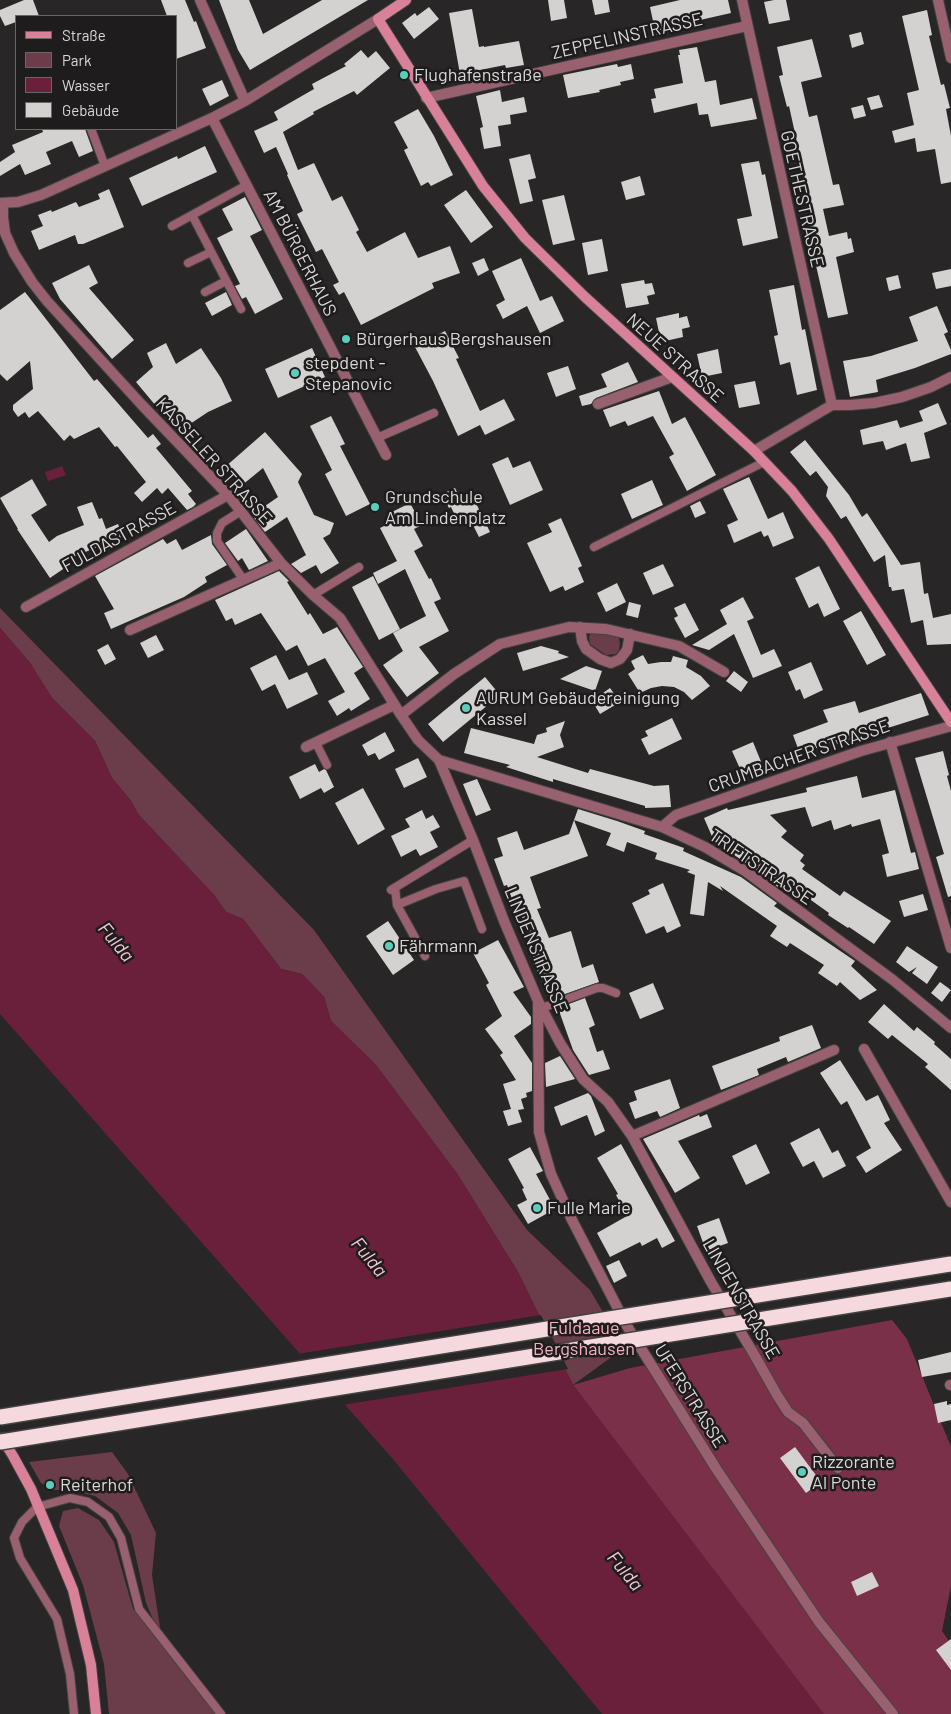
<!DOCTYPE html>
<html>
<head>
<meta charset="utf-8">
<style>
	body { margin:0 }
	#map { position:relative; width:951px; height:1714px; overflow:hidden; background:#282626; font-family:Barlow,sans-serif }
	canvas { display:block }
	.legend { position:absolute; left:15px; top:15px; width:162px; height:115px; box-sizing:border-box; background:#1f1c1d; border:1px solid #6a6768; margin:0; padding:6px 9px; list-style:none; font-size:15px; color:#dad8d8 }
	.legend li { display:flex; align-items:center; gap:10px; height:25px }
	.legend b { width:25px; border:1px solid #6a6768 }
</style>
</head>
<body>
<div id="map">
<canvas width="951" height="1714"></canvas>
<ul class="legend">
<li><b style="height:6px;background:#da819a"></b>Straße</li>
<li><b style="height:14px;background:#6b3c4a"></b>Park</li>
<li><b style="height:14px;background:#6a203b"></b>Wasser</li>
<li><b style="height:14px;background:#d4d1d1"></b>Gebäude</li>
</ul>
</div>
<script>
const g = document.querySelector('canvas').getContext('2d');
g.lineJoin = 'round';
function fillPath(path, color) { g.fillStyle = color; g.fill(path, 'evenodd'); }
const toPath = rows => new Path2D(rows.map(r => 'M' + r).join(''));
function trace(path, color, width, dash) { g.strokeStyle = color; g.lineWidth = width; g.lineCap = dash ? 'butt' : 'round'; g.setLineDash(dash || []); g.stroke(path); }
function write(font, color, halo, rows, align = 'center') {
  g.font = font + ' Barlow,sans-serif'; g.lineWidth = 5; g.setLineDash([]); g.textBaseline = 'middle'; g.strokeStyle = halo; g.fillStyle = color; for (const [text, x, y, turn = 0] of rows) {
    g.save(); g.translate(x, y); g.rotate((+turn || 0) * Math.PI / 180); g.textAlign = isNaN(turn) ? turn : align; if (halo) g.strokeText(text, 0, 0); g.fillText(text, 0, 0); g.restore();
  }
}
fillPath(toPath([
	[0,608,314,930,527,1230,590,1290,624,1348,573,1385,518,1272,458,1175,376,1065,331,1021,324,997,302,974,281,969,243,919,226,912,214,895,138,814,131,801,112,778,95,741,52,698,30,663,0,628],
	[594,631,615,635,619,638,620,644,619,650,616,654,606,655,590,644,589,637,591,633],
	[112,1452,128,1474,156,1533,152,1575,162,1640,221,1714,109,1714,104,1664,83,1585,59,1526,63,1511,78,1508,99,1520,114,1542,133,1609,161,1638,146,1603,131,1535,118,1513,95,1496,69,1490,54,1490,41,1483,29,1462]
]), '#6b3c4a');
fillPath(toPath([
	[892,1320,907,1339,951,1447,951,1586,942,1631,951,1644,951,1714,823,1714,573,1385,630,1368]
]), '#7b3049');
fillPath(toPath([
	[62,466,66,475,48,481,45,472],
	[0,628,30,663,52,698,95,741,112,778,131,801,138,814,214,895,226,912,243,919,281,969,302,974,324,997,331,1021,376,1065,458,1175,518,1272,573,1385,824,1714,602,1714,392,1458,0,1014]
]), '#6a203b');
fillPath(toPath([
	[541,1315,568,1369,342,1405,297,1354]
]), '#282626');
fillPath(toPath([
	[24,0,33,0,39,16,16,16,16,22,5,26,0,16,0,10],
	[161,0,185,0,194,22,196,21,206,48,176,59,176,16,167,16],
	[219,0,249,0,263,34,322,0,368,0,250,70,238,50],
	[548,0,564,0,567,18,551,21],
	[592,0,608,0,610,12,595,15],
	[680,0,728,0,731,13,669,27,670,32,656,35,650,7],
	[774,0,786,0,790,20,769,24,764,2],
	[429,7,439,19,414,39,402,23,415,13,417,16],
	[472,9,479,47,484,46,484,47,519,41,524,65,506,68,505,65,460,74,449,13],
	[927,10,932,35,929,36,941,85,944,84,950,108,946,109,951,136,951,182,941,184,935,149,917,152,915,138,895,143,892,131,914,125,907,93,919,90,902,16],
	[861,32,864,44,852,48,849,35],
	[812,39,822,77,801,82,809,117,817,115,833,185,839,184,844,205,823,209,829,236,847,232,848,239,851,238,854,252,836,257,848,314,828,318,807,226,815,224,789,106,787,107,779,76,783,75,777,47],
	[697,47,705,82,716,80,720,105,752,98,757,119,711,127,708,114,699,115,697,103,654,113,651,99,656,98,654,89,683,83,678,55,680,55,679,50],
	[361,50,368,58,376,51,390,68,357,95,354,91,313,112,314,114,283,132,298,170,314,163,332,201,342,196,359,230,356,232,367,252,405,232,418,258,450,246,460,273,432,283,434,288,361,325,344,292,339,295,333,285,339,282,322,249,316,252,297,214,303,211,287,175,288,174,276,147,264,153,254,131,278,120,274,112,314,89,312,84,346,66,344,64],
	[617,64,618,67,631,64,634,79,620,82,621,85,599,90,600,92,568,98,563,75],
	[222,80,229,96,210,106,202,89],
	[500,90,502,102,524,97,527,112,510,115,511,124,498,126,501,146,484,149,480,128,483,127,476,96],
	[879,95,883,107,871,110,867,98],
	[863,105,866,116,854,119,851,108],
	[418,109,434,136,453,175,431,186,428,182,421,186,404,150,408,148,394,122],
	[42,129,85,129,93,151,79,157,72,141,46,152,51,164,25,175,20,164,0,176,0,162,15,152,12,145,43,132],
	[205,146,217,172,142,206,129,178,177,156,178,159],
	[530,154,536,178,528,180,533,201,520,204,509,159],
	[759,161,762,175,765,174,778,238,743,246,737,219,752,216,741,164],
	[640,176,645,195,626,200,621,182],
	[109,189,124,227,83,244,78,244,75,235,39,250,31,231,43,226,38,215,51,210,52,212,76,202,79,207,100,199,98,194],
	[466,190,493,227,471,243,444,205],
	[564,195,575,240,553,245,542,200],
	[245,197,262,230,250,236,283,299,255,314,246,297,242,299,235,286,240,284,217,238,233,230,222,209],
	[602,239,608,271,588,275,582,243],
	[484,258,489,270,478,276,472,263],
	[521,258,540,301,552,296,564,321,540,333,527,306,503,319,496,305,505,300,492,271],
	[89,265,98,283,89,288,134,340,112,359,60,299,52,283],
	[951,269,951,286,936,289,932,273],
	[898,275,901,288,889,291,886,278],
	[644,280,645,284,652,283,655,294,647,296,649,304,626,308,621,284],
	[794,285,802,330,805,329,817,390,797,395,790,362,780,365,774,336,778,335,769,290],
	[25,292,94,381,97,379,148,438,153,434,161,444,156,448,192,491,188,494,196,504,193,507,187,510,168,488,162,494,157,488,142,502,134,493,146,482,117,446,115,447,99,427,74,439,70,435,64,441,38,411,29,418,25,412,18,417,13,410,13,405,33,389,30,361,7,381,0,374,0,310],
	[226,292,232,305,212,316,205,303],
	[937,306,948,332,944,334,951,350,951,354,915,368,876,380,878,392,850,397,843,361,871,356,918,341,909,317],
	[679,313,679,318,687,316,690,327,682,329,683,337,661,342,656,318],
	[445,331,459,358,456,359,480,411,504,399,515,420,485,435,480,425,458,436,433,381,415,347],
	[166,343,176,364,201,348,221,378,232,401,208,412,181,430,161,401,156,406,136,382,153,367,147,353],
	[312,348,325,377,278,398,265,369],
	[718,349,722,373,702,377,697,354],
	[628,362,638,382,596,398,591,404,582,406,579,396,607,387,601,374],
	[568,366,576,389,556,397,547,373],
	[755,381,760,404,739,408,734,385],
	[659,391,672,424,685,417,716,475,687,491,669,457,674,454,653,416,628,426,625,421,610,427,603,410],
	[938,403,947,424,924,433,930,458,911,462,906,443,886,450,883,441,863,445,860,430,897,420,900,428,923,421,919,411],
	[331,416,345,444,340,446,370,504,346,516,325,474,332,470,310,426],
	[265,432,302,474,298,482,314,515,334,523,330,534,323,538,339,563,321,574,316,565,301,573,291,564,306,555,287,517,265,532,252,515,278,497,263,468,241,486,225,467],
	[805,440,849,495,862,517,867,513,901,565,920,562,924,594,928,593,933,618,951,614,951,644,927,645,923,620,911,623,904,589,892,591,891,587,889,587,885,555,874,562,846,516,841,519,826,496,828,487,816,471,810,476,790,452],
	[508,457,513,468,530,461,543,490,510,505,492,464],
	[749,477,768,519,783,512,794,538,773,547,768,535,764,537,761,531,734,543,727,525,738,520,723,489],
	[32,479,47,505,31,515,49,542,57,536,84,525,77,507,92,502,99,519,102,518,106,529,118,524,123,537,65,560,69,565,50,578,17,529,18,529,0,498],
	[652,480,663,505,632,519,621,494],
	[455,488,462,502,473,497,490,532,479,537,471,521,460,526,451,507,449,508,442,494],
	[700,501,706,513,695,518,690,506],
	[410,503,422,525,414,529,423,546,414,551,429,579,431,578,441,599,434,602,449,631,419,647,439,673,407,697,383,665,403,651,393,633,426,616,405,569,378,584,373,573,397,561,380,528,390,523,386,515],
	[561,518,582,566,578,568,584,582,565,591,563,586,550,592,527,543,552,532,548,524],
	[246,529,268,561,249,570,242,558,238,561,225,543],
	[211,535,212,544,227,565,205,577,207,582,184,597,111,629,104,613,114,609,95,576,163,539,167,544,176,539,182,550],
	[663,564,674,586,653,595,643,573],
	[819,566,840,609,824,617,818,603,809,608,795,578],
	[279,571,289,581,287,582,308,615,310,613,323,634,337,627,363,667,354,673,370,699,351,711,349,708,337,716,328,701,345,692,325,658,308,666,297,645,286,651,261,613,235,625,232,618,226,621,215,600],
	[373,576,400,629,379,640,352,587],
	[617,583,626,602,606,612,597,593],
	[743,597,754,618,747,621,761,655,774,649,782,666,753,678,734,634,709,650,692,645,727,624,720,610],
	[629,602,641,605,638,618,626,615],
	[685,603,699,630,685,638,674,618,678,616,674,608],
	[861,611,886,655,867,665,843,621],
	[156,635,164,650,148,658,140,643],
	[108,644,116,659,105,665,97,650],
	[541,646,559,651,558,653,569,657,523,671,517,653],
	[276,655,289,680,307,672,318,694,287,709,275,684,262,691,250,668],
	[643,655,648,664,661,662,671,662,673,656,688,660,686,667,701,676,710,686,692,700,684,692,674,687,662,686,651,688,640,693,628,674,635,669,631,661],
	[811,662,823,690,804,699,800,689,796,691,788,672],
	[586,666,602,671,595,691,560,679],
	[734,671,748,682,741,692,726,681],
	[485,677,500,695,443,742,428,724],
	[610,688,620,702,600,714,592,701],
	[921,693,929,715,837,744,836,741,811,750,810,747,799,751,793,735,828,722,823,710,855,701,859,713],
	[672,718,682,739,649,755,641,739,648,736,645,731],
	[565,721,560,735,564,747,537,757,588,773,590,769,654,786,669,785,671,807,645,808,645,806,553,779,553,782,506,767,510,765,464,753,471,728,534,744,537,735,547,732,546,728],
	[385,732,395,751,379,760,375,753,368,756,362,745],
	[753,742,762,764,742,773,732,751],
	[943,751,949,775,947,776,951,791,951,896,948,897,936,857,944,854,915,758],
	[418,758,427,777,404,788,395,769],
	[315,764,319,772,324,769,326,770,334,787,324,793,321,788,300,799,289,777],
	[857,776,862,798,895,790,911,853,915,852,919,869,887,877,882,855,889,853,880,819,852,827,851,824,834,830,831,820,812,827,805,807,770,815,787,831,781,837,804,855,800,861,805,865,802,869,840,896,844,891,891,921,874,944,849,927,848,928,828,915,829,913,790,885,785,892,774,884,775,883,714,841,704,818,727,808,728,810,807,792,806,788],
	[477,779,491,810,476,816,463,784],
	[363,788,385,829,358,845,335,803],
	[578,809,617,821,645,831,644,834,684,848,683,851,741,877,777,903,774,906,855,961,851,966,877,990,860,1000,840,982,837,986,818,973,824,965,790,943,787,947,770,936,777,926,720,886,723,891,708,882,704,916,690,914,695,875,687,872,690,870,655,859,657,853,627,842,624,852,606,845,611,833,574,820,588,856,530,877,541,908,537,909,549,938,571,931,582,968,593,964,599,982,554,998,551,990,547,992,542,978,540,979,529,943,532,943,521,915,518,916,507,885,504,886,494,859,503,856,497,838,517,831,524,850,569,834],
	[422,810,426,819,433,815,440,827,430,832,438,847,420,856,416,849,401,857,391,836,410,827,405,819],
	[663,883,681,926,667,933,664,926,646,934,632,903,650,894,648,890],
	[923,894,928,910,904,917,899,901],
	[388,921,414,960,393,975,366,936],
	[498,940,524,987,513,992,531,1017,531,1024,514,1036,532,1063,532,1091,526,1093,527,1097,521,1099,524,1109,518,1110,522,1122,508,1126,503,1111,511,1109,503,1084,516,1080,500,1055,503,1053,485,1029,502,1016,486,985,489,983,473,953],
	[907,946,938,967,927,984,912,973,917,967,909,972,896,962],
	[940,982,951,990,942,1002,931,993],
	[653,983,664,1009,640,1019,629,993],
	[585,998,595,1025,589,1028,597,1052,603,1050,610,1069,589,1075,573,1050,558,1008],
	[884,1004,914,1031,917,1027,935,1042,934,1044,951,1059,951,1090,925,1067,928,1064,892,1035,888,1039,868,1022],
	[812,1025,821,1048,788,1062,786,1057,757,1069,759,1075,721,1090,712,1066,780,1041,779,1037],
	[560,1056,575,1079,546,1087,545,1063],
	[840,1060,866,1101,878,1095,890,1120,884,1123,902,1150,866,1173,856,1157,871,1148,847,1101,841,1105,820,1073],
	[670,1079,680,1108,660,1117,657,1111,635,1119,629,1103,637,1100,634,1091],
	[588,1093,591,1096,605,1131,595,1136,587,1115,561,1126,554,1107],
	[707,1114,712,1127,678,1141,700,1178,675,1193,643,1139,699,1115,700,1117],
	[819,1128,832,1153,838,1150,846,1166,823,1178,814,1161,803,1167,790,1143],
	[621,1144,675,1241,662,1248,657,1238,642,1246,640,1242,610,1257,597,1233,627,1216,616,1195,618,1194,597,1158],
	[756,1144,770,1173,746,1185,732,1156],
	[530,1147,543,1171,536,1174,555,1209,528,1224,517,1205,527,1200,522,1189,524,1188,508,1159],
	[719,1218,728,1243,706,1251,697,1226],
	[619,1260,627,1276,614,1283,606,1266],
	[951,1352,951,1372,922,1377,918,1360],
	[947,1401,947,1405,951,1404,951,1420,938,1423,934,1404],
	[795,1447,821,1482,806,1493,780,1458],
	[872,1572,879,1586,857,1596,851,1582],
	[951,1639,951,1670,936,1650]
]), '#d4d1d1');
const lane = toPath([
	[91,129,105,166],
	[192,215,241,309],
	[172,226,247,185],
	[188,263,211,252],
	[205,292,226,281],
	[377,438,434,413],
	[241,511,222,523,217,533,217,541,243,579],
	[594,547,764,462],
	[313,595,359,567],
	[316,743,327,765],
	[395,888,397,905,425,956],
	[391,890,473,840],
	[397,905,436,889,464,881,482,929],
	[542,1008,597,988,603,988,616,993],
	[74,1714,70,1674,57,1619,20,1558,14,1538,22,1522,37,1507,70,1498,88,1502,109,1517,121,1538,139,1609,221,1714]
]);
const street = toPath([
	[200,0,245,101],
	[742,0,832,405],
	[938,0,951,58],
	[426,98,747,26],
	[212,118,386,455],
	[0,203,18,202,41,195,212,118,245,101,378,19],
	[3,204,3,217,5,233,14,253,32,282,47,301,141,404,228,495,281,563,313,595,340,618,401,715,418,740,439,760,473,840,504,921,538,1001,560,1043,583,1079,608,1102,632,1136,711,1282,755,1356,777,1395,788,1412,803,1423,838,1468],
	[598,404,672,377],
	[754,451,832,405,850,405,874,403,902,397,931,387,951,377],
	[26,607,228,495],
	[580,627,582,641,586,649,600,659,611,663,620,659,627,650,630,634],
	[130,630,281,563],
	[401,715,454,674,500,644,569,627,606,629,679,646,724,672],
	[890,742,951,948],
	[306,747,394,705],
	[439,760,662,827,705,847,745,871,893,980,951,1028],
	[662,827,676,815,861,751,951,726],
	[538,1004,539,1132,551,1174,572,1220,627,1326,717,1470,819,1622,893,1714],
	[864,1049,951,1202],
	[632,1136,834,1050],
	[950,1385,951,1385]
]);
const secondary = toPath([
	[406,0,378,19,483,186,525,238,585,297,754,451,792,491,829,539,951,722],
	[2,1438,13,1456,31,1489,73,1590,91,1665,96,1714]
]);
trace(lane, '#444242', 10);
trace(street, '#444242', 12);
trace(secondary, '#444242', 12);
trace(lane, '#996170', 8);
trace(street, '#996170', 10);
trace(secondary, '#da819a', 10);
const highwayBridge = toPath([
	[0,1417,951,1264],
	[0,1442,951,1289]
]);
trace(highwayBridge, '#444242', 18, []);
trace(highwayBridge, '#f6d9df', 15);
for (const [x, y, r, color] of [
	[404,75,5,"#5acebc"],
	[346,339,5,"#5acebc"],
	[295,373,5,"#5acebc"],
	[375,507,5,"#5acebc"],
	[466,708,5,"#5acebc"],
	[389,946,5,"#5acebc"],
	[537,1208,5,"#5acebc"],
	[802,1472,5,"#5acebc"],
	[50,1485,5,"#5acebc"]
]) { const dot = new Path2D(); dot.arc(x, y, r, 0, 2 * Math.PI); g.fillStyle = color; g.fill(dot); trace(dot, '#1f1c1d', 2); }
write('18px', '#dad8d8', '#1f1c1d', [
	["ZEPPELINSTRASSE",627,36,-13],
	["GOETHESTRASSE",802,199,77],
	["AM BÜRGERHAUS",300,253,63],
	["NEUE STRASSE",675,358,42],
	["KASSELER STRASSE",214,461,48],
	["FULDASTRASSE",119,537,-29],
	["CRUMBACHER STRASSE",799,756,-19],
	["TRIFTSTRASSE",761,867,34],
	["LINDENSTRASSE",536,950,67],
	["LINDENSTRASSE",741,1299,60],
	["UFERSTRASSE",690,1396,58]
]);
write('18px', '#dad8d8', '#1f1c1d', [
	["Flughafenstraße",414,75],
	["Bürgerhaus Bergshausen",356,339],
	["stepdent -",305,363],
	["Stepanovic",305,384],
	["Grundschule",385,497],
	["Am Lindenplatz",385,518],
	["AURUM Gebäudereinigung",476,698],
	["Kassel",476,719],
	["Fährmann",399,946],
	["Fulle Marie",547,1208],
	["Rizzorante",812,1462],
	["Al Ponte",812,1483],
	["Reiterhof",60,1485]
], 'left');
write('18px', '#f6b1c3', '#1f1c1d', [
	["Fuldaaue",584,1328],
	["Bergshausen",584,1349]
]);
write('italic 19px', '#f6c7d3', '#1f1c1d', [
	["Fulda",116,942,51],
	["Fulda",369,1257,51],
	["Fulda",625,1571,51]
]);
</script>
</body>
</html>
